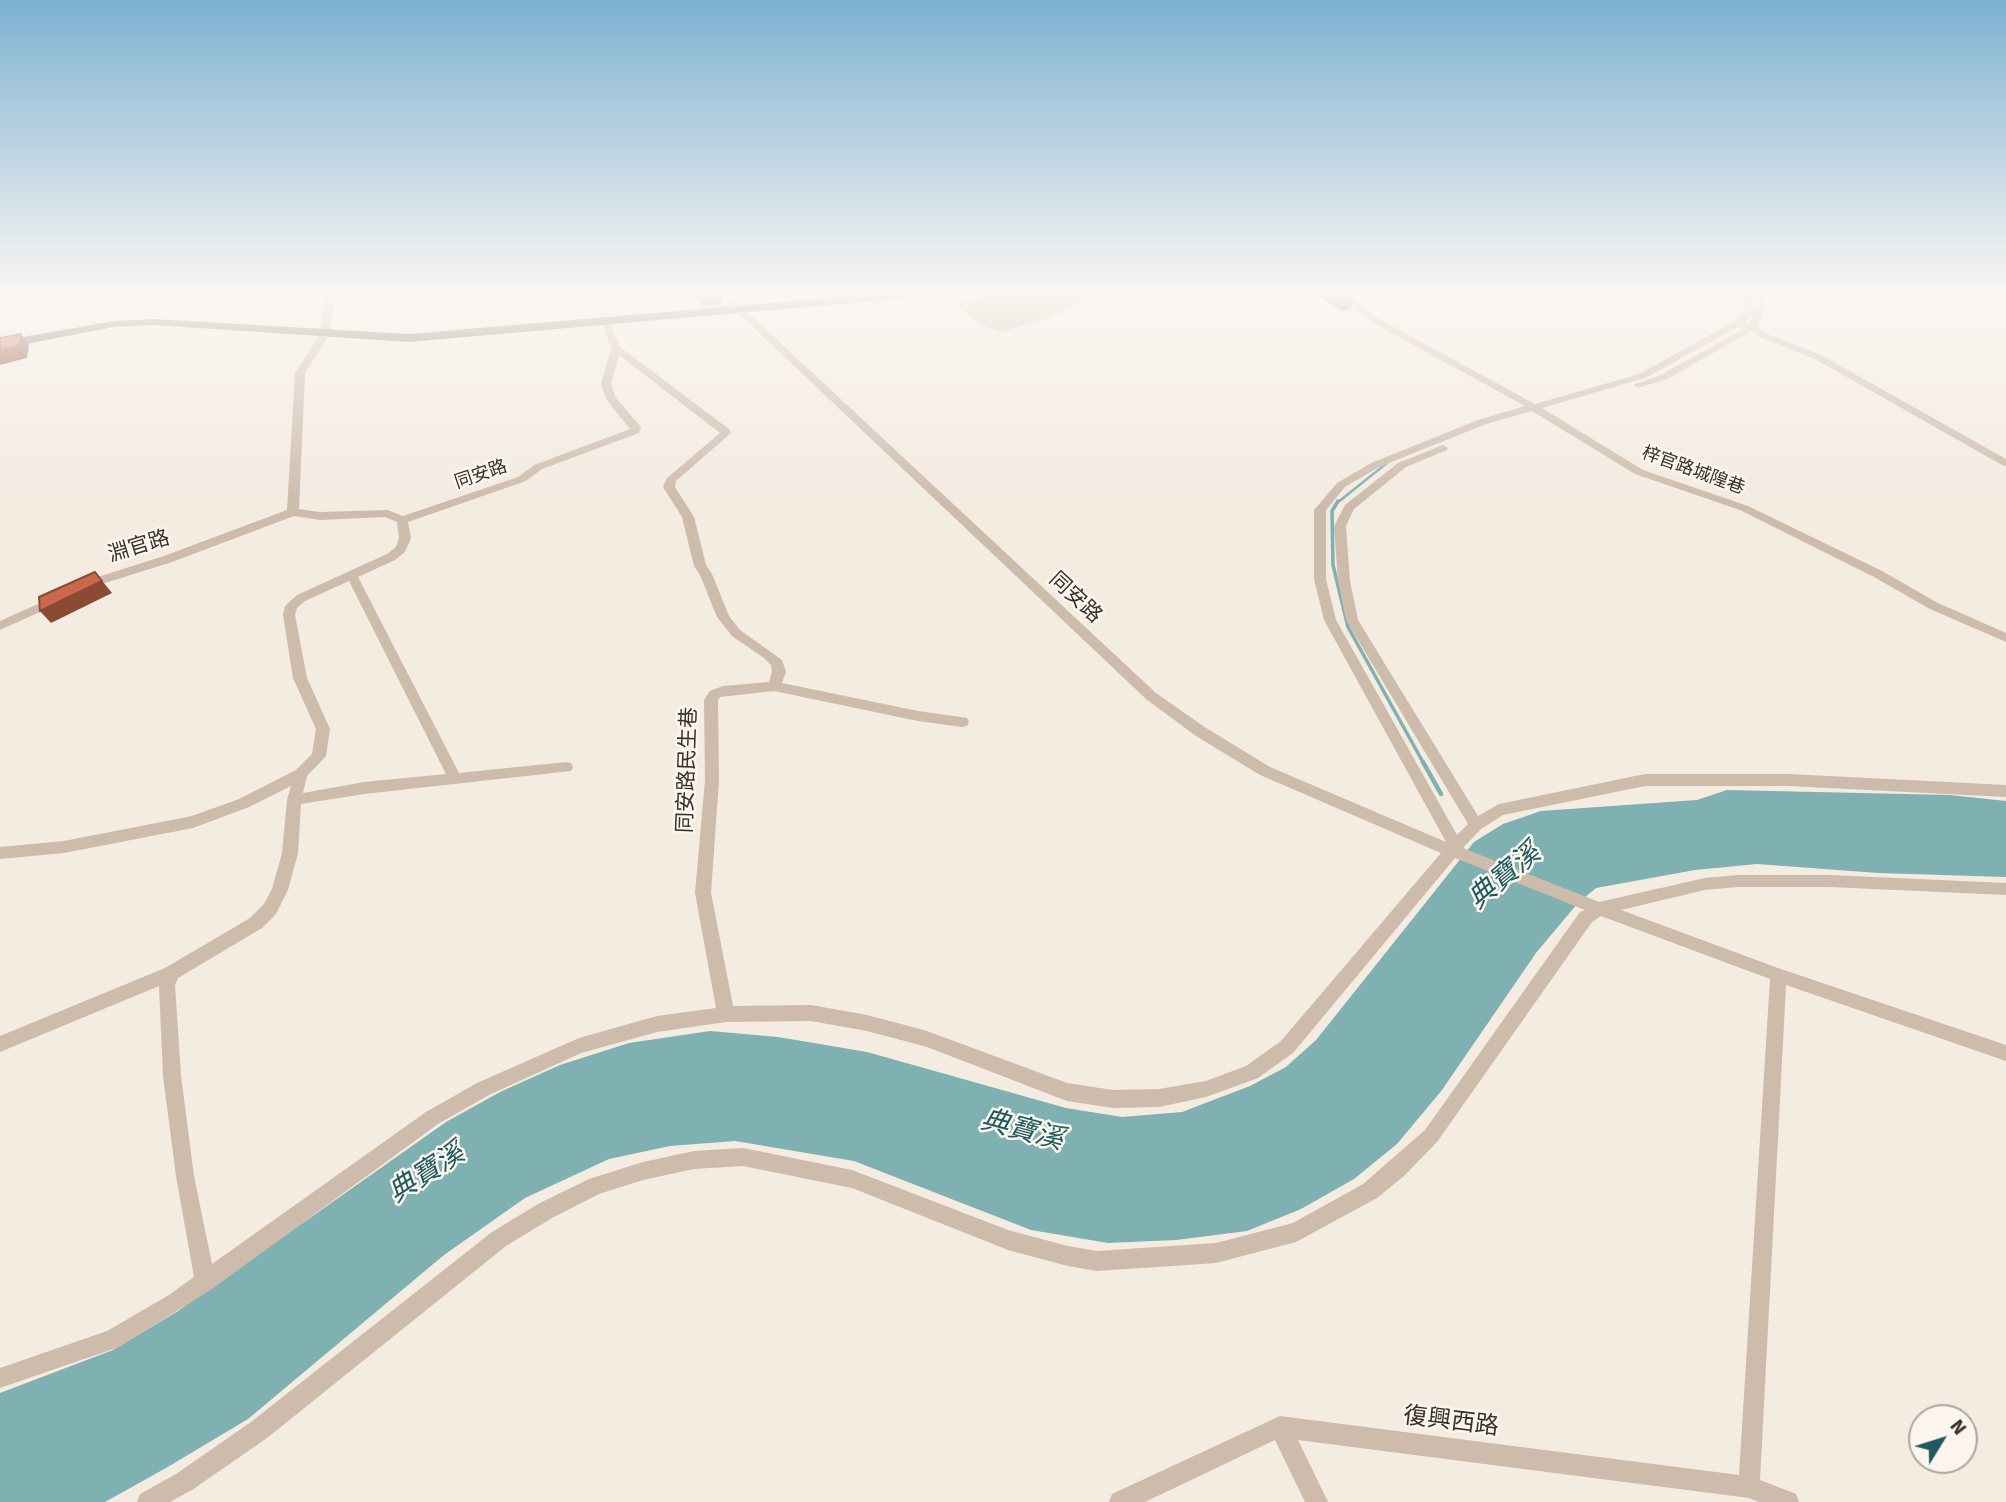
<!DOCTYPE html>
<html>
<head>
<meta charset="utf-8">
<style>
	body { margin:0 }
	#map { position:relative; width:2006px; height:1502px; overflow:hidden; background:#f4ebe1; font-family:Signika,sans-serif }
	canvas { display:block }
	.north { position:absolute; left:1908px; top:1404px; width:70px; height:70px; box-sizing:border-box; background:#fbf5ee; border:2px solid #aea6a0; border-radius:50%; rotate:52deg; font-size:19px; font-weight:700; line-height:28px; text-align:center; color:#3b302b }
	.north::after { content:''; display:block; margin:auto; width:24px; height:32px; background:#1f5a5e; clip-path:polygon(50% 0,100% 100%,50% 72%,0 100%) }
</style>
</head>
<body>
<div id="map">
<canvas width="2006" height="1502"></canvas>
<div class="north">N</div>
</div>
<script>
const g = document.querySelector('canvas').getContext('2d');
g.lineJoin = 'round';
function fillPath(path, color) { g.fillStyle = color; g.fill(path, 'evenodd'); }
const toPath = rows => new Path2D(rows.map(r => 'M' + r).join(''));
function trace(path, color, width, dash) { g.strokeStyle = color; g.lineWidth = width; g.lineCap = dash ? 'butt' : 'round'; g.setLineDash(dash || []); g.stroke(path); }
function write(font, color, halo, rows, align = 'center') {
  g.font = font + ' Signika,"Noto Sans TC",sans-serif'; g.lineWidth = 5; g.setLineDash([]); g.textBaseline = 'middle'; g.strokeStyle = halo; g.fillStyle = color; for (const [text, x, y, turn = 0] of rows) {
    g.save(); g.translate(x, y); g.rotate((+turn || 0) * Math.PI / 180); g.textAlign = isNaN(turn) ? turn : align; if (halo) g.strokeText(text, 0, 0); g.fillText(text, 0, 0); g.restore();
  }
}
fillPath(toPath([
	[1016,294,1102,294,1050,318,1001,332,983,326,951,301]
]), '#b8c4a0');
fillPath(toPath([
	[1727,790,1950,795,2006,801,2006,877,1878,873,1757,864,1695,870,1596,888,1577,904,1536,953,1442,1090,1397,1144,1354,1179,1301,1209,1247,1231,1176,1240,1108,1243,1031,1230,854,1161,735,1141,670,1146,609,1159,525,1198,444,1255,248,1419,166,1468,105,1502,0,1502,0,1393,113,1350,178,1311,446,1122,500,1092,560,1065,629,1043,710,1031,778,1037,867,1052,1066,1108,1122,1117,1182,1112,1250,1086,1286,1067,1316,1040,1474,842,1503,824,1541,811,1697,800]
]), '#7fb0b2');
trace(toPath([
	[1741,325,1754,310],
	[1337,503,1387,463]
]), '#7fb0b2', 2.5);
trace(toPath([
	[1338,501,1332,511,1333,565,1348,627,1424,764]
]), '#7fb0b2', 3.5);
trace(toPath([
	[1423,762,1441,794]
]), '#7fb0b2', 4.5);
fillPath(toPath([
	[326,294,335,294,330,334,305,373,299,509,320,512,387,510,403,516,518,477,534,465,630,429,606,399,601,384,611,348,601,321,609,319,620,347,729,429,731,433,676,481,675,487,694,517,706,565,712,574,729,616,740,630,782,660,786,672,782,683,918,711,967,718,969,722,967,726,962,727,918,721,774,691,720,697,718,700,719,780,711,893,733,1006,811,1005,867,1015,927,1031,1067,1083,1113,1090,1159,1089,1206,1081,1246,1066,1281,1041,1441,853,1260,775,1196,736,1146,699,718,294,728,294,1156,693,1206,728,1270,767,1446,842,1324,620,1314,579,1314,510,1337,483,1371,463,1478,420,1525,406,1366,319,1341,294,1351,294,1372,315,1535,404,1639,374,1735,321,1743,311,1745,294,1753,294,1753,311,1743,323,1748,324,1753,315,1755,294,1764,294,1763,315,1757,326,1765,333,1821,355,2006,459,2006,466,2002,465,1815,359,1759,337,1752,331,1667,379,1638,388,1633,385,1661,375,1743,329,1738,327,1645,378,1542,408,1643,470,1748,506,1882,571,1938,603,2006,633,2006,642,1930,609,1874,577,1740,510,1635,474,1532,411,1486,424,1379,467,1345,487,1326,510,1326,579,1336,620,1457,835,1468,824,1346,620,1338,581,1334,526,1345,505,1398,463,1443,445,1448,448,1447,450,1406,467,1354,509,1346,526,1350,581,1358,620,1478,816,1499,804,1645,774,1789,774,2006,785,2006,797,1789,786,1645,786,1503,815,1481,829,1463,848,1599,902,1705,878,1738,875,1830,875,2006,883,2006,895,1830,887,1738,887,1705,890,1621,910,1778,968,2006,1045,2006,1061,1786,985,1760,1480,1796,1494,1799,1502,1759,1502,1749,1498,1298,1440,1328,1502,1305,1502,1275,1440,1145,1502,1109,1502,1112,1494,1280,1416,1739,1475,1770,979,1601,916,1592,922,1437,1142,1404,1176,1377,1198,1296,1242,1216,1263,1097,1271,1068,1266,1008,1250,852,1188,743,1166,694,1169,643,1180,599,1194,552,1218,506,1246,267,1438,192,1490,170,1502,137,1502,140,1494,176,1474,251,1422,492,1232,538,1204,589,1179,643,1162,694,1151,743,1148,852,1170,1008,1230,1068,1246,1097,1251,1216,1243,1293,1223,1363,1184,1425,1130,1580,912,1585,910,1455,858,1293,1053,1258,1078,1206,1097,1159,1107,1113,1108,1067,1101,927,1047,867,1031,811,1021,726,1022,657,1032,581,1053,489,1095,438,1124,212,1289,119,1347,0,1388,0,1368,107,1331,169,1295,194,1277,176,1176,163,1076,159,986,0,1052,0,1036,165,968,250,918,264,904,272,889,282,853,287,800,291,786,249,807,193,828,64,853,0,859,0,847,64,841,192,816,239,799,296,770,312,754,316,729,293,678,283,615,285,606,297,595,387,554,396,547,399,538,397,522,385,517,320,520,294,516,172,562,83,590,77,586,79,583,164,556,287,510,295,373,320,334,326,294],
	[619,355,720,433,667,478,663,487,682,517,694,566,700,575,717,617,732,636,764,658,771,665,772,672,769,682,723,686,710,691,704,700,705,780,695,893,716,1008,657,1016,579,1038,477,1083,426,1112,212,1264,194,1176,181,1076,175,985,178,978,262,928,276,914,288,890,298,853,301,804,364,794,571,771,573,767,571,763,566,762,459,773,358,577,395,560,405,552,411,538,408,522,526,481,542,469,639,433,641,427,616,398,611,384,619,355],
	[349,581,446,774,364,782,303,793,307,776,326,756,330,729,307,678,295,615,297,608,305,601,349,581],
	[56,596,62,600,60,603,0,630,0,621,56,596]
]), '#cdbbac');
fillPath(toPath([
	[876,294,925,294,920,297,409,342,154,325,114,327,0,349,0,341,114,321,154,319,409,334,876,294]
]), '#7d675c');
fillPath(toPath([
	[694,294,720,294,722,303,715,305,701,306],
	[1314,294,1351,294,1351,308,1343,311]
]), '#ac5a40');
fillPath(toPath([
	[713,294,720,294,722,303,715,305],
	[1354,296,1351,308,1343,311,1345,299],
	[21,334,29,346,27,358,0,365,0,351],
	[95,572,112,593,51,623,40,611]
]), '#8c4a34');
const building = toPath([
	[1336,294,1351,294,1354,296,1345,299,1336,294],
	[21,334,19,346,0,351,0,338,21,334],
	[95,572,102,581,40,611,39,597,95,572]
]);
fillPath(building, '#c8694b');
trace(building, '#8c4a34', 2);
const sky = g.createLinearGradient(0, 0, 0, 505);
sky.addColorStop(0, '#7eb2d2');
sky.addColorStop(0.58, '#faf6f2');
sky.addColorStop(1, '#faf6f200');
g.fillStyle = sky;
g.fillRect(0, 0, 2006, 505);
write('18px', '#3b302b', '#fbf5ee', [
	["梓官路城隍巷",1693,471,20],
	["同安路",481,475,-19]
]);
write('21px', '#3b302b', '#fbf5ee', [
	["淵官路",139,547,-17],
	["同安路",1075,598,43],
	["同安路民生巷",688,770,-88]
]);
write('24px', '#3b302b', '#fbf5ee', [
	["復興西路",1451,1422,7]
]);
write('italic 28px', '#1f5a5e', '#fbf5ee', [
	["典寶溪",1505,877,-40],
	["典寶溪",1022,1131,15],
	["典寶溪",427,1174,-33]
]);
</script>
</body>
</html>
